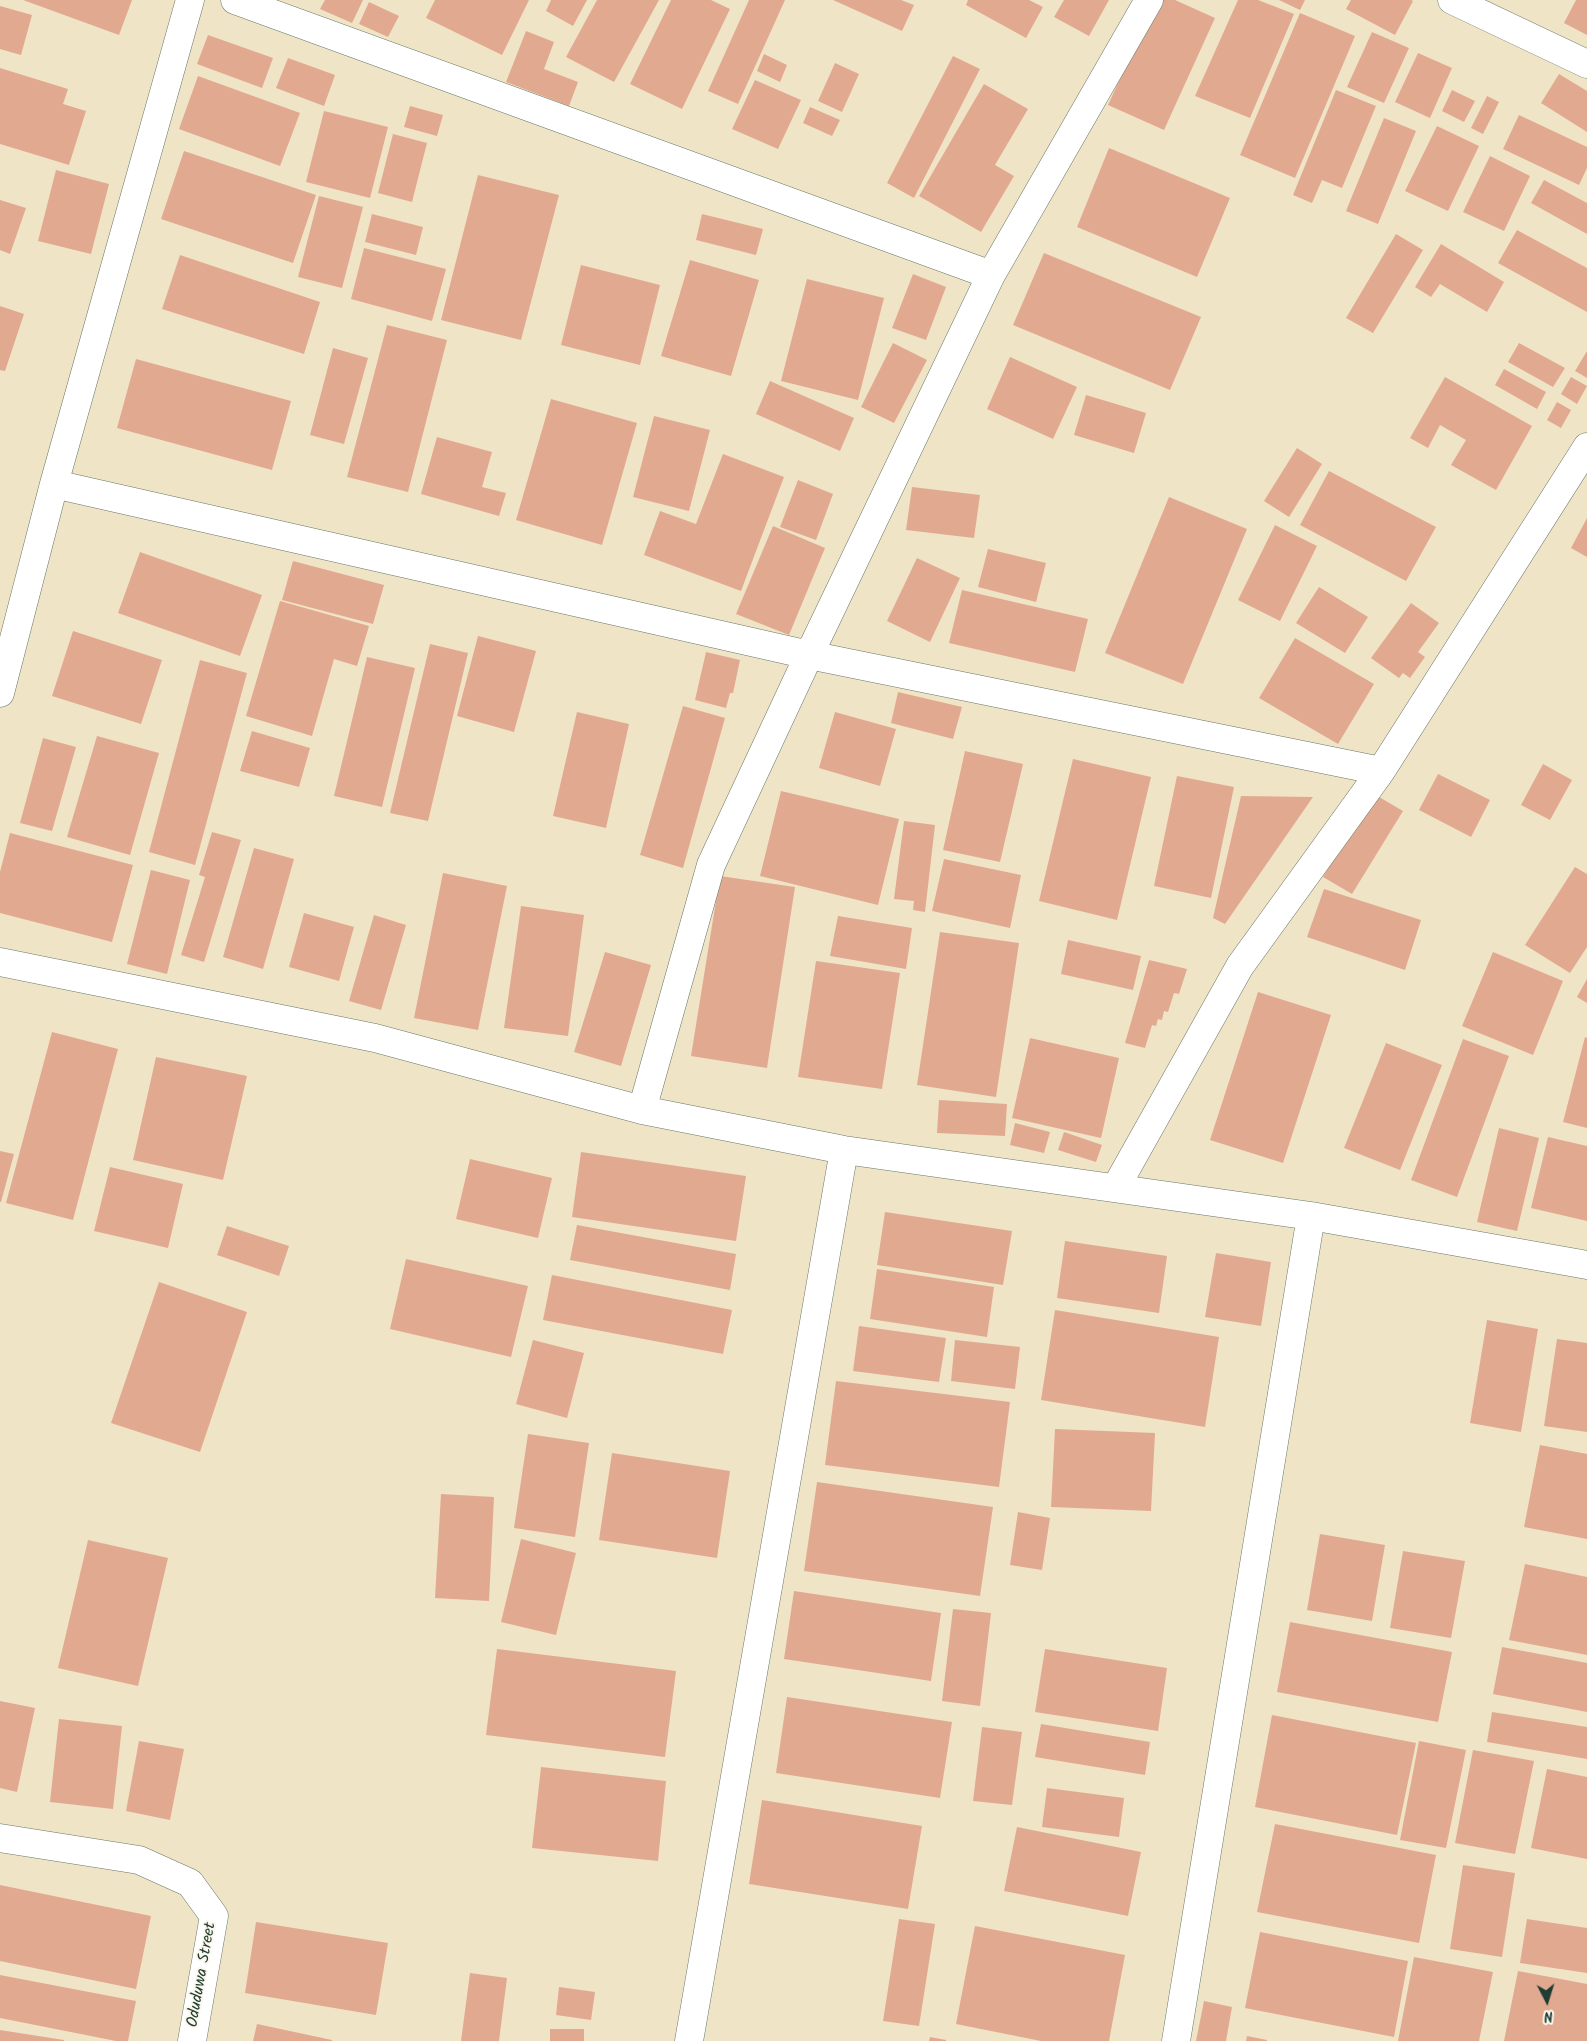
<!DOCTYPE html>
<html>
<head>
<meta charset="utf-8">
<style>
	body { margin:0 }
	#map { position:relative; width:1587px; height:2041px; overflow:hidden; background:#f0e4c7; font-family:Kalam,sans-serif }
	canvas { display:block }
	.north { position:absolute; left:1522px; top:1976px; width:50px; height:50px; -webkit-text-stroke:4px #fbf7ec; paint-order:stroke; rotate:175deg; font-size:14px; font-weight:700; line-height:20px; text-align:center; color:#1f3d34 }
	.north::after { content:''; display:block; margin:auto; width:18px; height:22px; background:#1f3d34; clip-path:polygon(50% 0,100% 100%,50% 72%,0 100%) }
</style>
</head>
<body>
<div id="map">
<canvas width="1587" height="2041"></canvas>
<div class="north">N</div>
</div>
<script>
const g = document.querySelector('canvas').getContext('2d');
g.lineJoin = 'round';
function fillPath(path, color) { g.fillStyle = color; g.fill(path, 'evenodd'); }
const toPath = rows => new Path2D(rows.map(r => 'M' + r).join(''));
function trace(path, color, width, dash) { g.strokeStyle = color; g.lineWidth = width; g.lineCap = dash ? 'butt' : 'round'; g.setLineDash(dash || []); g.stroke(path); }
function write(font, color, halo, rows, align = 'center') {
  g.font = font + ' Kalam,sans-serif'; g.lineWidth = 4; g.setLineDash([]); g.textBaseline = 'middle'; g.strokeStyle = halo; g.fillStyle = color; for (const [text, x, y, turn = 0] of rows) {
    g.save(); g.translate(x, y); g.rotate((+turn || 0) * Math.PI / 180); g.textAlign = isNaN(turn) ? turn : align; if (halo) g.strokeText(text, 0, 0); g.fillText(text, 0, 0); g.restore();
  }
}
fillPath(toPath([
	[23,0,132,0,119,35],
	[325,0,363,0,352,23,320,9],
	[435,0,529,0,502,55,426,18],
	[551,0,587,0,573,26,546,11],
	[597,0,659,0,614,82,566,57],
	[671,0,711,0,730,9,682,109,630,84],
	[749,0,785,0,738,104,708,91],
	[833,0,901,0,914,5,902,31],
	[968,0,1029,0,1043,7,1026,38,966,5],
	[1064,0,1109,0,1089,36,1054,17],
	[1156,0,1175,0,1215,18,1164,130,1108,105],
	[1238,0,1258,0,1294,14,1250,118,1195,96],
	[1279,0,1305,0,1300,10],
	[1351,0,1411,0,1413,1,1395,35,1346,9],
	[1576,0,1587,0,1587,35,1564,23],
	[369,2,399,16,388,37,359,24],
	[0,6,32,15,21,55,0,49],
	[1300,13,1355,36,1295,178,1240,155],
	[526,31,554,42,544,69,578,82,569,106,506,82],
	[1372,32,1409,48,1384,103,1347,87],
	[208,35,273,58,262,88,197,64],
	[1418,53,1452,68,1430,118,1395,102],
	[764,54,787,65,780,82,757,71],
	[953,56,980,69,914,198,887,183],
	[288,58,335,75,324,106,276,88],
	[835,63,859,74,842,112,818,101],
	[0,68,68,89,63,104,86,111,69,165,0,144],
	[1559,74,1587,91,1587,132,1541,103],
	[198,76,300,113,280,166,179,129],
	[755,80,801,100,778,149,732,129],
	[984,84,1028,109,995,165,1014,176,981,232,919,196],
	[1336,90,1376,106,1342,188,1322,180,1312,203,1293,195],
	[1452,90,1475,101,1464,122,1442,111],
	[1487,96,1499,102,1483,134,1471,128],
	[410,106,443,115,437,136,404,127],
	[810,107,840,120,832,136,803,123],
	[324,111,388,127,370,198,306,182],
	[1519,115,1587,147,1587,168,1579,185,1503,149],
	[1384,118,1416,131,1378,224,1346,211],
	[1437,126,1479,146,1448,211,1405,191],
	[393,134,427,143,412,202,378,193],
	[1109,148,1230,198,1197,277,1077,227],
	[184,151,316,195,293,263,161,219],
	[1490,156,1530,176,1504,231,1463,212],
	[56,170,109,184,91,254,38,241],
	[478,175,559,195,521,340,441,320],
	[1544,180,1587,203,1587,234,1531,203],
	[319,196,363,207,342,288,298,277],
	[0,200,26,208,10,254,0,250],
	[372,214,423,227,416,255,365,242],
	[702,214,763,229,756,255,696,240],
	[1517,230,1587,268,1587,312,1498,263],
	[1396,234,1423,250,1373,333,1346,318],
	[1441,244,1504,282,1487,312,1440,284,1431,297,1415,287],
	[364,248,446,269,432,321,351,299],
	[1044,253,1201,317,1170,390,1013,325],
	[180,255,320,302,304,354,162,309],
	[690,260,759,280,731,376,661,356],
	[581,265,660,285,640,365,561,345],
	[913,274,946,287,926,340,892,328],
	[807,279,884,298,858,400,781,381],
	[0,306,24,314,5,371,0,370],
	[387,325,447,340,408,492,347,477],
	[893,343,927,360,894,423,861,407],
	[1519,343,1565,368,1553,387,1508,362],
	[333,348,368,358,344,444,310,435],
	[1587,351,1587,378,1575,371],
	[1010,357,1077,387,1053,439,987,409],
	[136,359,291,401,272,470,117,428],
	[1504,369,1546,392,1537,409,1495,385],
	[1445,377,1532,426,1496,490,1451,465,1466,440,1440,425,1428,448,1410,438],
	[1571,377,1587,386,1577,404,1561,394],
	[770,381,854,418,840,451,756,414],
	[1086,395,1146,413,1134,453,1074,435],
	[551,399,637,423,602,545,516,520],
	[1557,402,1571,410,1561,428,1547,420],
	[654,416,710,430,689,511,633,497],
	[437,437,492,452,482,487,506,493,499,516,421,494],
	[1297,448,1322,464,1289,517,1264,501],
	[723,454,784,477,741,591,644,555,660,511,696,524],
	[1329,471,1436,527,1406,581,1300,525],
	[798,480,833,494,816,540,780,527],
	[912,487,980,495,974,538,906,530],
	[1169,497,1247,529,1183,684,1105,653],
	[1587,518,1587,557,1571,548],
	[1275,525,1317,546,1280,621,1238,600],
	[773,526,825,548,789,635,736,614],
	[988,549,1046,563,1036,602,978,587],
	[140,552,262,595,240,656,118,613],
	[917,558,960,578,930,642,887,621],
	[293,561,384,585,373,624,282,600],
	[1319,587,1368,617,1345,653,1296,623],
	[962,590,1088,619,1075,672,949,643],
	[280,601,369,626,357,666,334,659,312,736,246,716],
	[1411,603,1439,623,1418,652,1425,657,1410,678,1403,673,1399,678,1371,658],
	[73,631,162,660,141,724,52,696],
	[478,636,536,651,514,732,457,716],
	[1295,638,1374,684,1338,744,1259,698],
	[430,644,468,653,428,821,390,813],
	[706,652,740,660,733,693,730,693,726,708,695,700],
	[367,657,415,668,382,807,334,796],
	[200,660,247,673,195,865,149,852],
	[898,692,962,707,953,739,891,723],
	[683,706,725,718,683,868,640,855],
	[577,712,629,724,606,828,553,816],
	[835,712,896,729,880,786,819,768],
	[252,731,310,748,299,787,240,771],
	[97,736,159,753,130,855,67,837],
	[43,738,76,747,52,831,20,823],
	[965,751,1023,764,1000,862,943,850],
	[1073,759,1151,777,1117,920,1039,901],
	[1543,764,1572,780,1550,820,1521,805],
	[1438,774,1490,800,1471,837,1419,810],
	[1177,776,1234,787,1211,898,1154,886],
	[781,791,899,819,878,905,760,876],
	[1374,794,1403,811,1352,894,1323,877],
	[1241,796,1313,797,1225,924,1213,918],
	[904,821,935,825,925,912,913,910,914,901,894,899],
	[212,832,241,840,204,962,181,955,205,877,199,875],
	[10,833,133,865,112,942,0,913,0,872],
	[254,848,294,859,263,969,223,957],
	[944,859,1021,875,1010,928,932,911],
	[1575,867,1587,874,1587,947,1570,973,1525,945],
	[151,870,190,880,167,974,127,964],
	[443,873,507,886,478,1030,414,1018],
	[720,876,795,887,767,1068,691,1056],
	[1324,889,1421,920,1405,970,1307,937],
	[521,906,584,915,568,1036,504,1028],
	[304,913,354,927,339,981,289,967],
	[374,915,406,925,381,1010,349,1001],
	[838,916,912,928,906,969,830,956],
	[940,932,1019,943,996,1097,917,1085],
	[1068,940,1141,956,1133,990,1061,974],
	[605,952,651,965,621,1066,574,1052],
	[1493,952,1563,981,1533,1055,1462,1026],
	[1149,960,1187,969,1179,994,1174,993,1168,1012,1164,1011,1162,1020,1158,1019,1156,1026,1152,1025,1145,1048,1125,1043],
	[816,961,900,973,882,1089,798,1077],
	[1587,979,1587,1003,1577,997],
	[1258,992,1331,1015,1283,1163,1210,1140],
	[52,1032,118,1049,73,1220,6,1203],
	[1585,1037,1587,1038,1587,1128,1563,1122],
	[1030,1038,1119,1058,1101,1138,1012,1118],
	[1463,1039,1509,1056,1457,1197,1411,1180],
	[1386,1043,1442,1065,1400,1170,1344,1148],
	[156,1057,247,1076,223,1180,133,1160],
	[939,1100,1007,1104,1005,1136,937,1133],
	[1015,1123,1050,1132,1044,1153,1010,1145],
	[1499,1128,1539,1138,1517,1231,1477,1222],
	[1064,1132,1102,1145,1096,1162,1058,1150],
	[1548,1137,1587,1146,1587,1221,1531,1208],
	[0,1151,14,1154,1,1202,0,1202],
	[581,1152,746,1176,736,1241,572,1217],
	[470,1159,552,1178,538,1238,456,1219],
	[110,1167,183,1184,168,1248,94,1231],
	[885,1212,1012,1231,1003,1285,877,1265],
	[577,1225,736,1254,730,1290,570,1260],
	[227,1226,289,1246,279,1276,217,1255],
	[1065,1241,1167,1256,1159,1313,1057,1298],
	[1216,1253,1271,1262,1261,1326,1205,1317],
	[406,1259,528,1286,511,1357,390,1329],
	[877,1269,994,1287,987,1337,870,1319],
	[552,1275,732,1310,723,1354,543,1320],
	[159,1282,247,1312,200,1452,111,1423],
	[1055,1310,1219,1337,1205,1427,1041,1400],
	[1487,1320,1538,1329,1521,1432,1470,1423],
	[859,1326,946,1338,939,1382,853,1371],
	[1557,1339,1587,1343,1587,1432,1544,1426],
	[533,1340,584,1353,567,1418,516,1404],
	[955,1340,1020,1347,1015,1389,951,1381],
	[836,1381,1010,1402,999,1487,825,1465],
	[1055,1429,1155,1433,1151,1511,1051,1507],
	[528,1434,589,1443,575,1537,514,1528],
	[1540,1445,1587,1454,1587,1539,1524,1527],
	[612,1453,730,1471,717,1558,599,1540],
	[817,1482,993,1507,980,1596,804,1571],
	[441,1494,494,1497,489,1601,435,1598],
	[1018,1512,1050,1518,1042,1570,1010,1565],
	[1320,1534,1385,1545,1372,1621,1307,1610],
	[521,1539,576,1553,556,1635,501,1622],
	[88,1540,168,1558,138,1686,58,1668],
	[1403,1551,1465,1561,1451,1638,1390,1628],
	[1525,1564,1587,1577,1587,1655,1509,1640],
	[794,1591,941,1613,931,1681,784,1659],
	[953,1609,991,1613,980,1706,942,1701],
	[1290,1622,1452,1652,1438,1722,1277,1692],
	[1502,1647,1587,1663,1587,1712,1493,1694],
	[497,1649,676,1671,665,1757,486,1735],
	[1045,1649,1167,1668,1158,1731,1035,1712],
	[787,1697,952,1722,940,1798,776,1773],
	[0,1701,35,1708,17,1792,0,1788],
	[1492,1712,1587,1727,1587,1759,1487,1742],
	[1272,1715,1416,1743,1397,1835,1255,1807],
	[59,1719,122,1726,113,1809,50,1802],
	[1041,1724,1150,1742,1145,1775,1035,1757],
	[982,1727,1022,1732,1012,1805,973,1801],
	[139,1741,184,1749,170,1820,126,1811],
	[1419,1741,1466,1750,1446,1848,1400,1840],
	[1473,1750,1534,1761,1515,1854,1455,1843],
	[541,1767,666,1781,658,1861,532,1848],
	[1547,1769,1587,1777,1587,1859,1531,1848],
	[1047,1788,1124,1798,1119,1837,1042,1827],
	[762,1800,922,1826,908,1909,749,1884],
	[1275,1824,1436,1855,1419,1943,1257,1912],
	[1017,1827,1141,1852,1128,1916,1004,1891],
	[1463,1865,1515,1873,1502,1957,1450,1949],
	[0,1885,151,1916,136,1989,0,1961],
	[899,1919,935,1924,919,2026,883,2021],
	[1527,1919,1587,1928,1587,1973,1520,1963],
	[256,1922,388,1943,376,2015,245,1993],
	[975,1926,1125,1955,1109,2041,1041,2041,956,2024],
	[1260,1932,1408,1961,1394,2037,1245,2008],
	[1414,1957,1493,1972,1479,2041,1398,2041],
	[1518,1971,1587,1984,1587,2041,1504,2041],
	[470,1973,507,1978,499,2041,461,2041],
	[0,1975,136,2001,128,2041,116,2041,0,2018],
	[559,1987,595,1992,591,2020,556,2015],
	[1204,2001,1232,2007,1226,2041,1196,2041],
	[257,2024,332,2040,332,2041,253,2041],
	[550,2029,584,2029,584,2041,550,2041],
	[0,2030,64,2040,64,2041,0,2041],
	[1247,2036,1267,2040,1267,2041,1246,2041],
	[930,2037,946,2040,946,2041,929,2041]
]), '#e2a991');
const minor = toPath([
	[235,0,991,275],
	[1452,0,1587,64],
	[54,484,809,655,1381,771],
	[0,693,54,484,190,0],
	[0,962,375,1038,642,1110,844,1150,1311,1216,1587,1265],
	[642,1110,711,865,809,655,991,275,1149,0],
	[1116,1187,1240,966,1381,771,1587,447],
	[0,1838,139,1860,190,1883,214,1916,192,2041],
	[689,2041,844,1150],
	[1176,2041,1311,1216]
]);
trace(minor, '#687767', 29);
trace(minor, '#fff', 28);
write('16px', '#1f3d34', '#fbf7ec', [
	["Oduduwa Street",203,1975,-80]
]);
</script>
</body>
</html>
